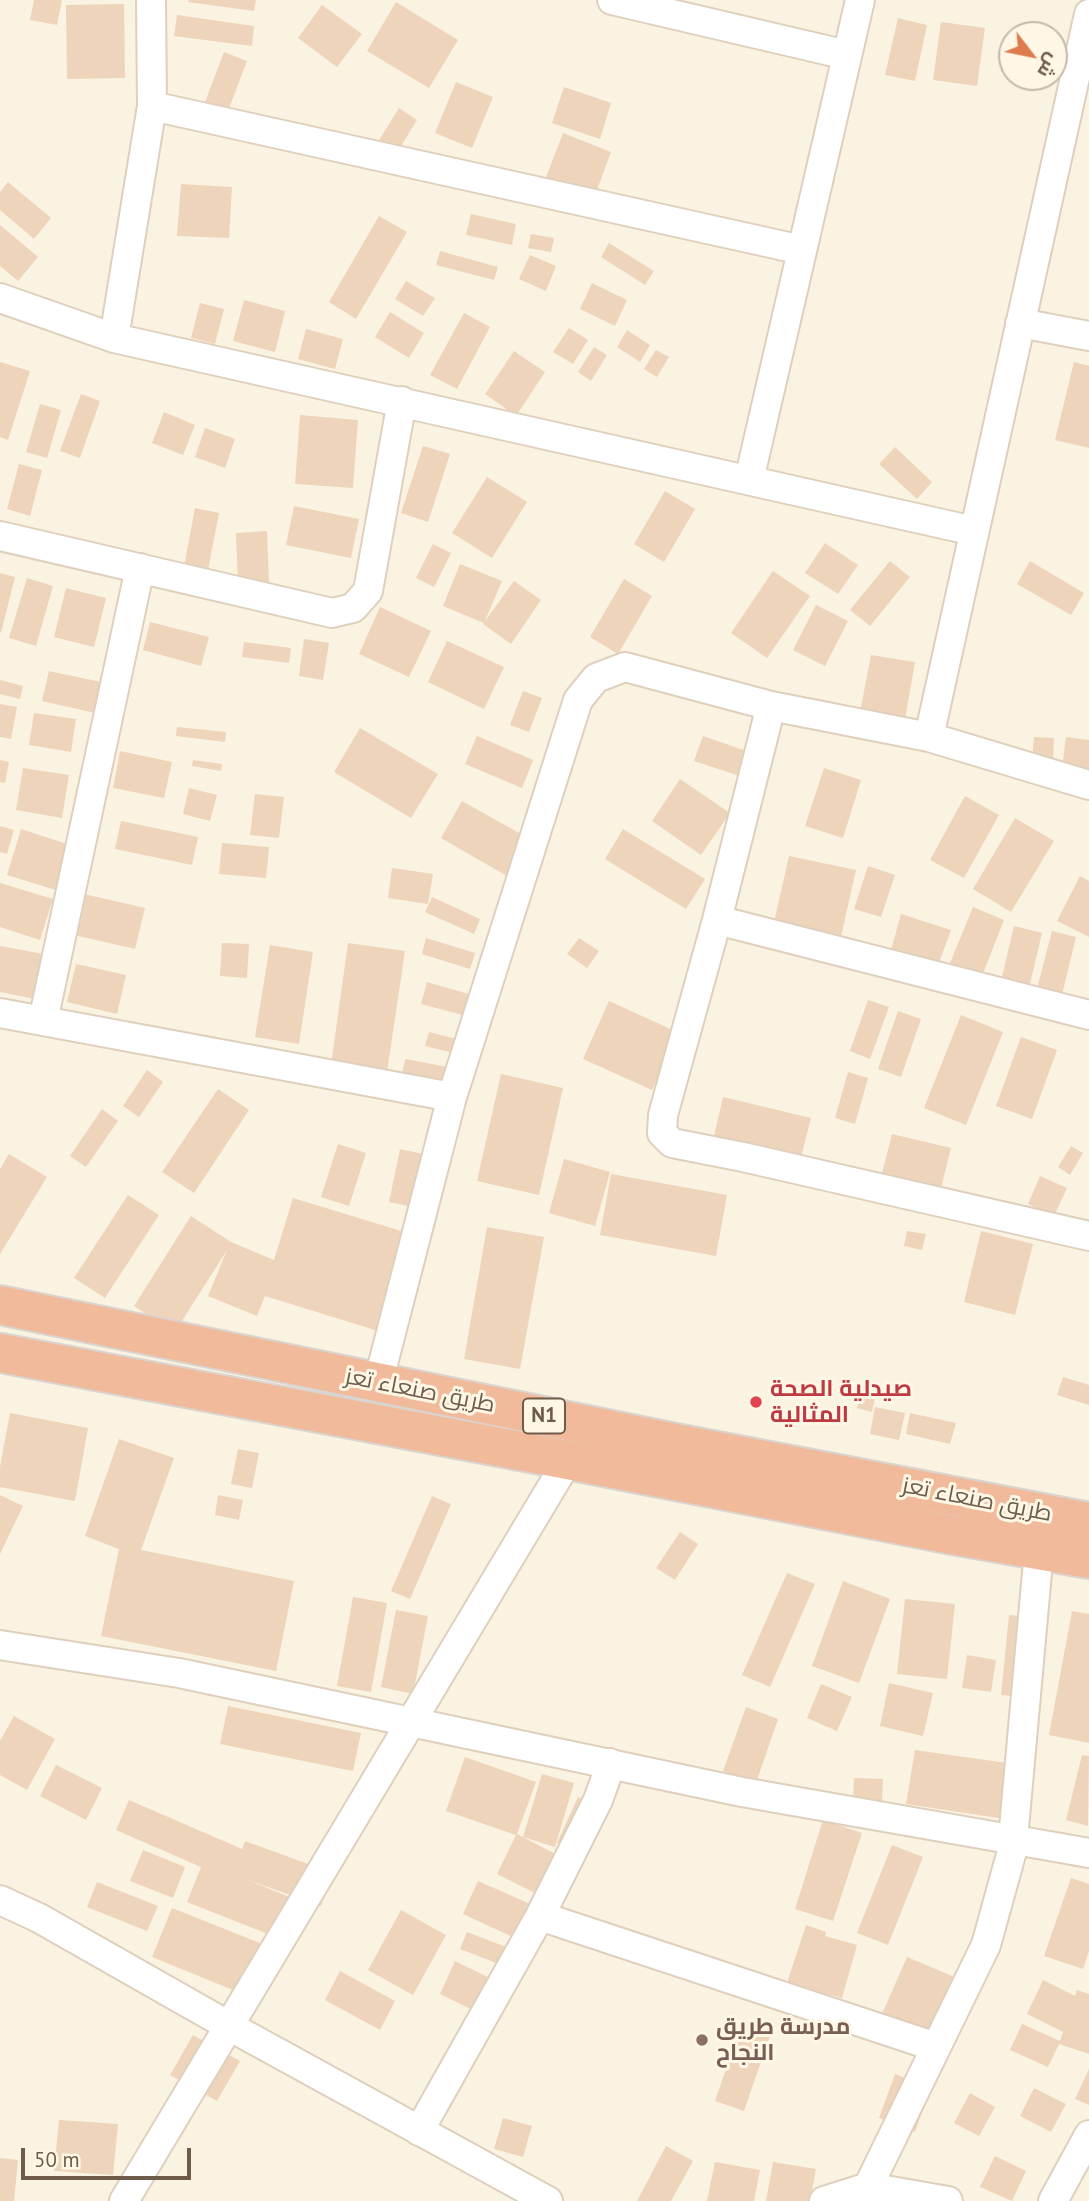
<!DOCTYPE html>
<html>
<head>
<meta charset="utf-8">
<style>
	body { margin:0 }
	#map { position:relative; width:1089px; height:2201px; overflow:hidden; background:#faf3e1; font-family:"PT Sans",Cairo,sans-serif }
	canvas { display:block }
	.north { position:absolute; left:998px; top:21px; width:70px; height:70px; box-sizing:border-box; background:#fef7e6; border:2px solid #c5b9a7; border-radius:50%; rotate:122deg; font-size:19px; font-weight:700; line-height:28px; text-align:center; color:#6f5b49 }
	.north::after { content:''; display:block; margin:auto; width:24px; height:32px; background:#de7b4c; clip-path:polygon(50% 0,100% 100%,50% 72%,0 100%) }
	.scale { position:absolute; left:21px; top:2148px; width:170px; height:32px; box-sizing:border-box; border:4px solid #6f5b49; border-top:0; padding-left:9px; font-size:21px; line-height:24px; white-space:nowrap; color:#6f5b49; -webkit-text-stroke:5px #fef7e6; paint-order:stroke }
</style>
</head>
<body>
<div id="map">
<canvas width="1089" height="2201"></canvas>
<div class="north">ش</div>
<div class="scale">50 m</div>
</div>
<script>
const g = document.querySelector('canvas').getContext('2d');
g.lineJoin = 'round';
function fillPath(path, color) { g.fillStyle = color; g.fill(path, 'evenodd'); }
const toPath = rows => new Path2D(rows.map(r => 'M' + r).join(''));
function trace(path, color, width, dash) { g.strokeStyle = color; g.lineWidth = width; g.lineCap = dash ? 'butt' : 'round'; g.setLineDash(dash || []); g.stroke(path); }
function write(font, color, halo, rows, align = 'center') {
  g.font = font + ' "PT Sans",Cairo,sans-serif'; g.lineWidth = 6; g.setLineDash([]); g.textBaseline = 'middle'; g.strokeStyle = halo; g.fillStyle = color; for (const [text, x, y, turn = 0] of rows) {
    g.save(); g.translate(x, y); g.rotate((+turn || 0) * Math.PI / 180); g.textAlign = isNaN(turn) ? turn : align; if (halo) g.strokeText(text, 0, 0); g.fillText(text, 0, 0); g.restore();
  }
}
fillPath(toPath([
	[34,0,62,0,57,25,30,20],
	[189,0,256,0,254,11,188,2],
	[396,2,458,40,429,88,367,51],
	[124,4,125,78,67,79,66,5],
	[322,5,362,34,337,67,298,38],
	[177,15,254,26,252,46,174,36],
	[898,18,927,25,915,81,885,75],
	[941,22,985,28,977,86,933,80],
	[224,52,247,61,228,111,205,102],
	[456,82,493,97,472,148,435,133],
	[564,87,611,103,600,139,552,123],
	[399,108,417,120,396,154,378,142],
	[563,133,611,152,594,198,545,180],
	[8,182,51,218,34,239,0,210,0,192],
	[181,184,232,187,229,238,177,236],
	[471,214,516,224,512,245,466,235],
	[379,216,407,232,356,319,329,302],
	[0,225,38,257,18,281,0,266],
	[531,234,554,238,551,252,528,248],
	[609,243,654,271,645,285,601,257],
	[440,251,498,267,494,280,436,265],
	[530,255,556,266,546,291,519,279],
	[406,281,435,298,423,316,395,299],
	[592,283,627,300,615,326,580,309],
	[244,300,285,311,275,352,233,341],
	[200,303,224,309,215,344,191,338],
	[390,312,424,333,409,358,375,337],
	[464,313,490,327,457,389,430,375],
	[569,328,588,340,573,364,553,352],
	[306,329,343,339,335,369,298,359],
	[627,330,650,345,640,362,617,347],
	[594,347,607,355,591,381,578,372],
	[656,350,669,357,657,377,644,369],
	[514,351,545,372,516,416,485,394],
	[0,362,30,371,8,440,0,437],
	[1074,362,1089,366,1089,448,1055,440],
	[81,394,100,401,80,458,60,451],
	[40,404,61,410,47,458,26,452],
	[164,412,195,425,183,455,152,443],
	[300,415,358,420,353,488,295,484],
	[205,428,235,439,225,468,195,457],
	[423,446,450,454,428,522,401,513],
	[895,447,932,482,917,499,879,464],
	[19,464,42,470,30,516,7,509],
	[487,477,527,502,492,558,452,533],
	[665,491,695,509,664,562,634,544],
	[294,506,359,519,351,558,286,545],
	[195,508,219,513,208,570,184,566],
	[267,531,269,583,238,585,236,533],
	[825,543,858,565,838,594,805,573],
	[433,544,451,553,434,587,416,578],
	[890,561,910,577,870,626,850,610],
	[1030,561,1084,593,1071,615,1017,584],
	[460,564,502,581,484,623,443,606],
	[773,571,810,596,767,658,731,633],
	[0,573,15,577,1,633,0,632],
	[27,578,53,586,36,646,9,638],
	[624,579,652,596,618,654,590,637],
	[514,581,541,600,511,644,483,624],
	[66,588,106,598,94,647,54,637],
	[816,605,848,621,825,666,793,650],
	[380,607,431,631,409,677,359,654],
	[150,622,209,637,201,666,143,650],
	[304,639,329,643,323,680,299,676],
	[447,641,504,667,484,709,428,682],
	[244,642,291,648,289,663,242,657],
	[871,655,915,662,905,719,860,712],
	[49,671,101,682,95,713,42,701],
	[0,680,23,686,20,699,0,694],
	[523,691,542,698,529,732,510,725],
	[0,704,17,707,11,739,0,737],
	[34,713,76,719,71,752,29,745],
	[177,727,226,732,225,742,176,736],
	[360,728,438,774,411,818,334,772],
	[477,736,533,760,522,788,465,764],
	[703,736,752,753,743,777,694,761],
	[1034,737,1054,738,1053,763,1032,762],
	[1066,737,1089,740,1089,772,1062,768],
	[120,751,172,762,164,798,113,788],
	[0,760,9,762,5,783,0,782],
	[193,760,222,764,221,771,192,766],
	[23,768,69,775,62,818,16,810],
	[824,768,861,780,843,838,805,826],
	[680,779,730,813,701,855,652,821],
	[189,788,217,795,210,821,183,814],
	[255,794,284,797,279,838,250,835],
	[965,796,999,815,964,878,930,860],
	[462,801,528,838,507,876,441,838],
	[1015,818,1054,841,1011,912,973,889],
	[121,821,198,837,192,865,115,849],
	[0,826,14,830,7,854,0,852],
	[21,829,73,846,59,891,7,875],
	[623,829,705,879,686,909,605,859],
	[222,843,269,847,266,878,219,874],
	[789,856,856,870,839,945,772,931],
	[868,866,895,875,881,917,854,909],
	[392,868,433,874,428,904,388,898],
	[1080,876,1089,881,1089,937,1057,921],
	[0,883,53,899,40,940,0,927],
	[84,894,145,908,135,949,74,935],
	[432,897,480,919,474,934,425,912],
	[973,907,1004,920,980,981,948,968],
	[901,914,951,930,937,968,888,961],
	[1014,926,1042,933,1027,996,999,990],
	[1052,931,1076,937,1062,995,1037,989],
	[426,938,475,953,470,969,422,954],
	[579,938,599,951,587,968,567,954],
	[222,943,249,944,247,978,220,976],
	[348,943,405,951,387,1072,331,1065],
	[270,945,313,952,299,1044,255,1037],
	[0,946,43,954,35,999,0,992],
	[76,964,126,975,117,1014,67,1002],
	[427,982,472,995,466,1016,421,1004],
	[868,1000,889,1007,870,1059,850,1051],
	[609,1001,677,1032,652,1090,583,1059],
	[898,1011,921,1019,901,1077,878,1069],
	[961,1015,1003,1032,966,1125,924,1108],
	[429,1032,465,1041,462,1055,425,1046],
	[1021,1037,1057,1050,1032,1119,996,1106],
	[405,1059,453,1068,449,1090,401,1081],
	[147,1070,163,1082,139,1117,123,1106],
	[848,1072,868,1078,855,1124,835,1118],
	[501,1074,563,1088,539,1195,477,1181],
	[218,1089,249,1110,194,1193,162,1172],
	[723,1097,811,1118,798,1169,711,1149],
	[102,1109,118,1121,86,1167,70,1156],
	[892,1134,951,1148,939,1196,880,1181],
	[338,1144,366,1153,349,1206,321,1197],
	[1071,1146,1083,1153,1070,1175,1058,1167],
	[400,1149,423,1154,412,1207,389,1202],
	[9,1154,47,1177,0,1254,0,1169],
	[564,1159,610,1172,595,1226,549,1213],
	[611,1174,727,1195,716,1256,600,1235],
	[1040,1176,1067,1188,1054,1216,1028,1204],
	[128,1195,159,1215,105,1298,74,1278],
	[293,1198,421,1237,391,1335,265,1296,257,1316,208,1296,227,1250,175,1332,134,1306,191,1216,231,1242,274,1260],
	[487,1227,544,1237,520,1369,464,1359],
	[907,1231,926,1234,922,1250,904,1246],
	[981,1231,1033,1244,1015,1315,964,1302],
	[1063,1377,1089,1385,1089,1405,1057,1395],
	[863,1385,877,1388,872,1412,857,1408],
	[875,1407,905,1413,899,1440,870,1434],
	[10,1413,88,1428,75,1501,0,1487,0,1467],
	[910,1413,956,1423,950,1444,906,1434],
	[119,1439,174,1458,141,1550,294,1581,276,1671,101,1636,119,1549,85,1536],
	[238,1449,259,1453,252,1488,231,1484],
	[0,1495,23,1506,0,1554],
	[218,1495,243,1500,239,1520,215,1515],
	[432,1496,451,1504,410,1599,391,1591],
	[680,1532,698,1544,675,1580,656,1568],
	[787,1573,815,1584,770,1687,742,1675],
	[843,1581,890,1599,859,1683,812,1666],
	[353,1597,387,1603,371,1692,337,1686],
	[905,1599,955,1604,947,1679,897,1674],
	[396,1610,428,1616,413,1694,381,1687],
	[1072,1611,1089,1614,1089,1743,1049,1735],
	[1009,1615,1031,1617,1023,1697,1001,1695],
	[967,1655,996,1660,991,1692,962,1688],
	[889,1683,933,1693,923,1736,880,1726],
	[821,1684,852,1697,837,1731,807,1718],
	[228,1706,361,1733,353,1771,220,1744],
	[746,1707,778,1719,756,1783,723,1771],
	[14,1716,55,1739,27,1790,0,1775,0,1741],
	[915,1750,1014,1764,1005,1819,906,1804],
	[1082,1755,1089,1756,1088,1826,1066,1820],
	[465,1757,536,1782,517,1834,565,1859,545,1898,497,1874,516,1835,446,1811],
	[56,1765,102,1788,86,1820,40,1796],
	[542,1774,574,1783,555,1847,523,1837],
	[854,1778,883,1779,882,1802,853,1801],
	[578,1797,599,1807,578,1853,557,1843],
	[129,1800,242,1849,245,1841,333,1873,321,1906,248,1880,299,1901,283,1940,187,1902,201,1867,116,1830],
	[823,1820,862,1833,833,1921,795,1909],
	[892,1845,923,1857,888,1945,857,1933],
	[143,1850,185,1867,173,1898,130,1881],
	[1071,1878,1089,1884,1089,1951,1083,1969,1044,1956],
	[478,1881,535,1906,519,1940,463,1914],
	[97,1882,158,1906,147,1931,87,1907],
	[172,1908,280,1951,260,2001,152,1957],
	[401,1910,446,1935,413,1995,368,1970],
	[806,1925,826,1932,825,1936,857,1945,842,1998,787,1983],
	[467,1932,532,1957,525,1974,460,1949],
	[907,1957,959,1979,927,2052,875,2030],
	[455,1961,500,1983,485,2016,440,1994],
	[340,1971,395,2001,380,2030,325,2000],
	[1043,1980,1075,1996,1077,1990,1089,1994,1089,2054,1059,2044,1048,2067,1010,2050,1022,2024,1060,2041,1063,2032,1027,2014],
	[743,2020,772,2030,744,2111,715,2101],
	[193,2035,240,2061,217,2101,170,2075],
	[1089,2069,1089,2105,1075,2099],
	[895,2074,931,2087,915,2132,879,2118],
	[1034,2088,1066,2104,1051,2132,1020,2116],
	[970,2093,995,2107,979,2136,954,2123],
	[503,2118,532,2126,523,2157,494,2149],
	[59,2120,118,2124,113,2175,54,2171],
	[666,2146,693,2161,671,2201,637,2201],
	[995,2156,1026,2171,1012,2201,980,2187],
	[0,2158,18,2160,14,2201,0,2201],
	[715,2162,760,2170,754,2201,707,2201],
	[773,2162,816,2169,810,2201,766,2201]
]), '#eed4ba');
const minor = toPath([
	[151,0,152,106],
	[612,0,847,55],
	[0,298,114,338,974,531],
	[1020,323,1089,336],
	[114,338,152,106,802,250],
	[749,480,860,0],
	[0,536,332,613,353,608,368,591,402,401],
	[771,706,717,920,663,1115,662,1133,672,1143,743,1157,1089,1236],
	[929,737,1089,14],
	[717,920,1089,1015],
	[0,1013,452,1097],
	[43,1021,140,568],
	[378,1383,452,1097,578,700,596,678,625,667,771,706,929,737,1089,785],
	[0,1645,179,1673,742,1792,1089,1853],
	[0,1900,39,1918,229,2026,548,2201],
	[540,1916,936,2047],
	[419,2131,540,1916,598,1800,611,1764,610,1763],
	[868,2187,986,1945,1015,1840,1013,1839,1039,1550],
	[124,2201,568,1460],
	[824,2201,868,2187,948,2201],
	[1053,2201,1089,2135]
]);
const highway = toPath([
	[0,1305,676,1443,1089,1522],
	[0,1353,568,1460,952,1535,1089,1559]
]);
trace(minor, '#ded0bd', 32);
trace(highway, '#dad4d0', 42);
trace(minor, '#fff', 28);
trace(highway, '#f1ba9a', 38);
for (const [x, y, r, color] of [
	[756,1402,7,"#e0444e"],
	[702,2040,7,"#8d6e63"]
]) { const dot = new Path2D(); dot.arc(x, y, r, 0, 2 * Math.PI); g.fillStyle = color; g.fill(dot); trace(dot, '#fef7e6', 2.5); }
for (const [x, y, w] of [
	[544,1416,42]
]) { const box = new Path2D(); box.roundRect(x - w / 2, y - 17.5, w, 35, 5); g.fillStyle = '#fef7e6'; g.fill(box); trace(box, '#6f5b49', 2); }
write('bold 21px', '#6f5b49', null, [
	["N1",544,1416]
]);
write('bold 23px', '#be3a42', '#fef7e6', [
	["صيدلية الصحة",770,1389],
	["المثالية",770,1415]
], 'left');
write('23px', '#6f5b49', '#fef7e6', [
	["طريق صنعاء تعز",420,1391,11],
	["طريق صنعاء تعز",977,1500,11]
]);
write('bold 23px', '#785e54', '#fef7e6', [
	["مدرسة طريق",716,2027],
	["النجاح",716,2053]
], 'left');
</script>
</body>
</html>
